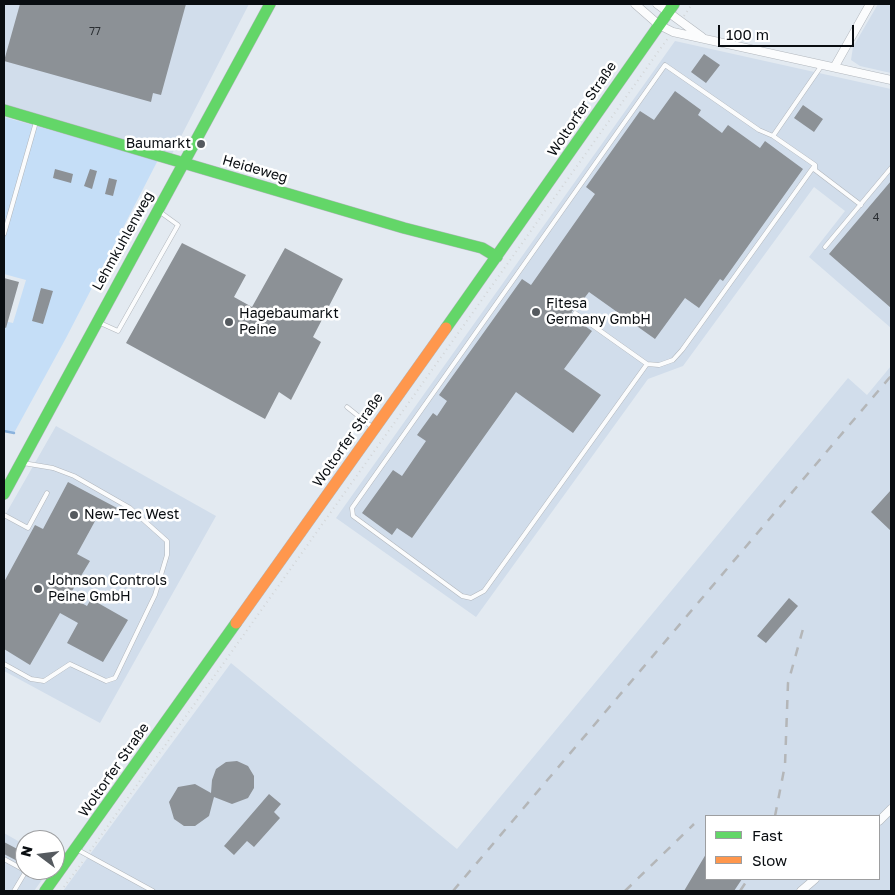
<!DOCTYPE html>
<html>
<head>
<meta charset="utf-8">
<style>
	body { margin:0 }
	#map { position:relative; width:895px; height:895px; overflow:hidden; background:#e3eaf1; font-family:"Golos Text",sans-serif }
	canvas { display:block }
	.frame { position:absolute; inset:0; border:5px solid #090d11; pointer-events:none }
	.legend { position:absolute; left:705px; top:815px; width:175px; height:65px; box-sizing:border-box; background:#fff; border:1px solid #9d9ea0; margin:0; padding:6px 9px; list-style:none; font-size:15px; color:#090d11 }
	.legend li { display:flex; align-items:center; gap:10px; height:25px }
	.legend b { width:25px; border:1px solid #9d9ea0 }
	.north { position:absolute; left:15px; top:830px; width:50px; height:50px; box-sizing:border-box; background:#fff; border:1px solid #9d9ea0; border-radius:50%; rotate:285deg; font-size:14px; font-weight:700; line-height:20px; text-align:center; color:#090d11 }
	.north::after { content:''; display:block; margin:auto; width:18px; height:22px; background:#555a5f; clip-path:polygon(50% 0,100% 100%,50% 72%,0 100%) }
	.scale { position:absolute; left:718px; top:25px; width:136px; height:22px; box-sizing:border-box; border:2px solid #090d11; border-top:0; padding-left:6px; font-size:15px; line-height:18px; white-space:nowrap; color:#090d11; -webkit-text-stroke:4px #fff; paint-order:stroke }
</style>
</head>
<body>
<div id="map">
<canvas width="895" height="895"></canvas>
<div class="frame"></div>
<ul class="legend">
<li><b style="height:6px;background:#63d668"></b>Fast</li>
<li><b style="height:6px;background:#ff974d"></b>Slow</li>
</ul>
<div class="north">N</div>
<div class="scale">100 m</div>
</div>
<script>
const g = document.querySelector('canvas').getContext('2d');
g.lineJoin = 'round';
function fillPath(path, color) { g.fillStyle = color; g.fill(path, 'evenodd'); }
const toPath = rows => new Path2D(rows.map(r => 'M' + r).join(''));
function trace(path, color, width, dash) { g.strokeStyle = color; g.lineWidth = width; g.lineCap = dash ? 'butt' : 'round'; g.setLineDash(dash || []); g.stroke(path); }
function write(font, color, halo, rows, align = 'center') {
  g.font = font + ' "Golos Text",sans-serif'; g.lineWidth = 5; g.setLineDash([]); g.textBaseline = 'middle'; g.strokeStyle = halo; g.fillStyle = color; for (const [text, x, y, turn = 0] of rows) {
    g.save(); g.translate(x, y); g.rotate((+turn || 0) * Math.PI / 180); g.textAlign = isNaN(turn) ? turn : align; if (halo) g.strokeText(text, 0, 0); g.fillText(text, 0, 0); g.restore();
  }
}
fillPath(toPath([
	[4,4,249,4,172,154,4,104],
	[878,4,891,4,891,73,860,66,851,60,853,47],
	[675,41,891,89,891,328,809,257,845,211,814,187,683,366,648,379,476,617,336,518],
	[891,366,891,891,63,891,231,663,457,849,848,378,867,395],
	[706,816,879,816,879,879,706,879],
	[56,426,216,516,100,723,4,671,4,517],
	[4,833,25,845,25,870,49,870,34,891,4,891]
]), '#d1ddeb');
fillPath(toPath([
	[4,117,158,160,66,338,14,433,4,431,4,321,13,323,26,280,4,274]
]), '#c5def7');
trace(toPath([
	[4,431,14,433]
]), '#8bb3dd', 2.5);
fillPath(toPath([
	[20,4,186,4,161,95,153,93,151,102,4,61],
	[704,54,720,65,706,83,691,72],
	[675,91,701,110,698,115,722,133,728,125,760,148,765,141,803,169,723,281,720,279,699,308,685,298,655,339,589,292,576,309,572,311,571,316,592,331,564,369,601,395,573,433,516,392,412,538,397,528,392,535,362,513,393,470,402,476,426,441,417,435,433,413,437,416,447,401,439,395,522,279,531,285,595,194,586,187,640,111,654,120],
	[803,105,823,119,814,132,794,118],
	[55,169,73,174,71,183,53,178],
	[90,169,97,171,92,189,84,186],
	[109,178,117,180,113,196,105,194],
	[891,181,891,308,829,254],
	[182,243,246,275,234,297,252,307,285,248,343,279,313,337,321,342,291,400,279,392,265,419,126,343],
	[4,278,19,282,6,328,4,327],
	[41,288,53,291,43,324,32,321],
	[68,482,117,508,111,519,100,512,77,554,90,561,69,596,87,606,91,599,128,620,103,662,67,643,78,623,60,613,30,665,4,649,4,582,35,525,43,529],
	[891,490,891,531,871,512],
	[789,598,798,606,766,643,757,636],
	[237,761,248,766,254,776,254,788,248,798,232,804,214,797,209,816,195,826,184,826,174,819,169,802,178,787,195,784,211,793,212,780,216,769,226,762],
	[269,794,281,804,274,812,280,818,254,847,247,841,234,855,224,846],
	[4,842,25,853,25,865,4,854],
	[706,854,706,879,742,879,734,891,684,891]
]), '#8c9196');
const lane = toPath([
	[773,136,815,165,682,350,673,360,659,365,647,364,484,591,471,598,462,596,353,516,352,508,665,65,759,130,773,136,822,65],
	[815,165,815,170,861,205],
	[4,234,36,122],
	[825,247,891,168],
	[575,313,647,364],
	[98,322,118,331,178,225,160,212],
	[347,407,372,427],
	[4,515,28,528,47,493],
	[4,664,31,679,44,681,70,664,106,681,115,678,155,595,167,555,167,541,130,508,74,476,53,468,23,463],
	[78,850,153,891],
	[4,859,26,871,14,891]
]);
const street = toPath([
	[635,4,659,25,673,32,891,80],
	[657,4,702,37],
	[835,66,870,4],
	[879,821,891,809],
	[801,891,815,879]
]);
const fast = toPath([
	[4,110,404,228,482,248,497,257],
	[446,328,674,4],
	[4,494,270,4],
	[45,891,236,623]
]);
const slow = toPath([
	[236,623,446,328]
]);
trace(lane, '#b2b7bd', 5);
trace(street, '#b2b7bd', 9);
trace(fast, '#b2b7bd', 12);
trace(slow, '#b2b7bd', 12);
trace(toPath([
	[684,16,692,4],
	[90,851,668,38],
	[61,891,83,861]
]), '#d3d6d8', 2, [1, 4]);
trace(lane, '#fbfcfd', 4);
trace(street, '#fbfcfd', 8);
trace(fast, '#63d668', 11);
trace(slow, '#ff974d', 11);
trace(toPath([
	[775,816,785,765,788,683,803,629],
	[453,891,891,376],
	[625,891,694,824],
	[740,891,748,879]
]), '#b4b6b8', 2.5, [9, 9]);
for (const [x, y, r, color] of [
	[201,144,5,"#555a5f"],
	[536,312,5,"#555a5f"],
	[229,322,5,"#555a5f"],
	[74,515,5,"#555a5f"],
	[38,589,5,"#555a5f"]
]) { const dot = new Path2D(); dot.arc(x, y, r, 0, 2 * Math.PI); g.fillStyle = color; g.fill(dot); trace(dot, '#fff', 2); }
write('11px', '#2a2e32', null, [
	["77",95,32],
	["4",876,218]
]);
write('14px', '#090d11', '#fff', [
	["Woltorfer Straße",582,109,-56],
	["Heideweg",255,169,16],
	["Lehmkuhlenweg",123,241,-61],
	["Woltorfer Straße",348,440,-55],
	["Woltorfer Straße",114,770,-55]
]);
write('14px', '#090d11', '#fff', [
	["Baumarkt",191,144,"right"],
	["Fitesa",546,304],
	["Germany GmbH",546,320],
	["Hagebaumarkt",239,314],
	["Peine",239,330],
	["New-Tec West",84,515],
	["Johnson Controls",48,581],
	["Peine GmbH",48,597]
], 'left');
</script>
</body>
</html>
